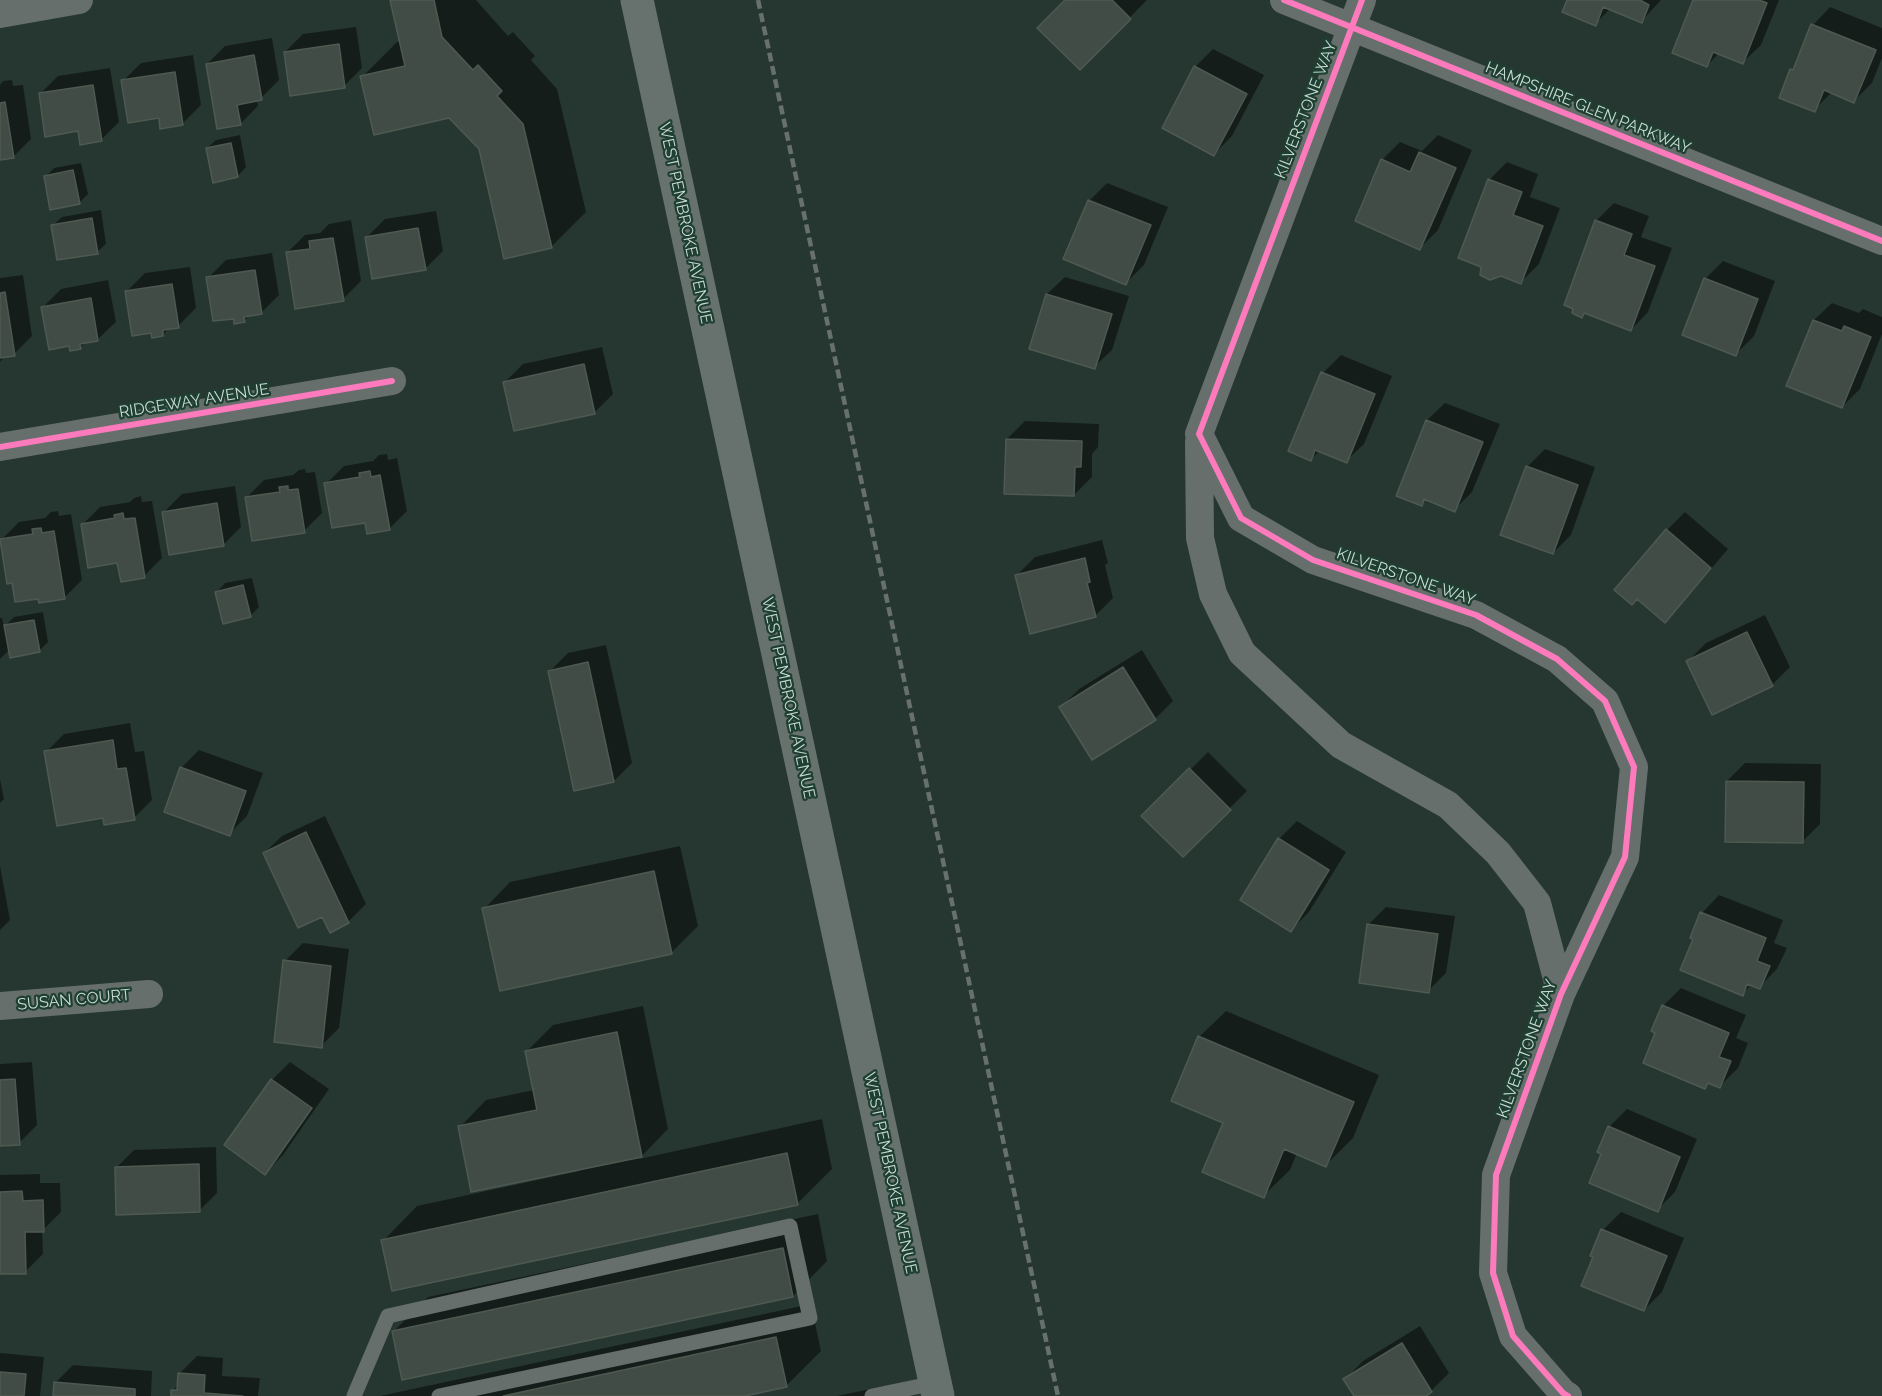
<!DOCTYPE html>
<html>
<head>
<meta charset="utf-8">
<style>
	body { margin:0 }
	canvas { display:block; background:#263731 }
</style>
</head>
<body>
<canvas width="1882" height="1396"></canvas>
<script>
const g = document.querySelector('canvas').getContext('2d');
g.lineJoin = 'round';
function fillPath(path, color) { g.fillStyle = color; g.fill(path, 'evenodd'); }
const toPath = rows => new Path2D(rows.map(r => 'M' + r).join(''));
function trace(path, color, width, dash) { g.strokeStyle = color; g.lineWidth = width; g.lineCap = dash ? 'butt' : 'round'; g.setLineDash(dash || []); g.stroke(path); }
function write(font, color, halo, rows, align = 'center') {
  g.font = font + ' Raleway,sans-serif'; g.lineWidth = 4.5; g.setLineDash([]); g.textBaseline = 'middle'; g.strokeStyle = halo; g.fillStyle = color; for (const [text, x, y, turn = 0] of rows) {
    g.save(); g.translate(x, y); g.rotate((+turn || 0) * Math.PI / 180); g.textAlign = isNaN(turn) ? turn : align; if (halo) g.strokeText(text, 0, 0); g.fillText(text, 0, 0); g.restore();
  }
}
fillPath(toPath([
	[392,0,476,0,508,36,513,32,535,56,531,60,557,89,586,212,551,247,480,148,450,116,362,77,397,42,401,41],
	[1067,0,1147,0,1080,68],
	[1568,0,1661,0,1641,22,1610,9,1595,24],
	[1695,0,1779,0,1761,45,1743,62,1719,53,1707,66],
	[1830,7,1882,28,1882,58,1872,83,1854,101,1832,92,1814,110,1792,70,1796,66,1813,25],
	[356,27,362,68,344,86,285,52,303,34],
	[272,38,279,80,261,98,257,99,258,106,240,124,207,64,225,46],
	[1213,49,1264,75,1232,136,1214,154,1195,67],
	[193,55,201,105,183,123,162,127,160,116,123,81,141,63],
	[110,68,119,122,101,140,79,130,40,94,58,76],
	[12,80,13,86,23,85,31,139,13,157,0,159,0,85,3,81],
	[240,135,246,167,238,176,207,148,216,140],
	[1438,135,1472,150,1438,230,1420,248,1382,160,1400,142,1422,151],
	[1507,162,1538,174,1530,197,1560,208,1539,264,1521,282,1489,180],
	[81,163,88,194,79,203,45,177,54,168],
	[1107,183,1168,207,1144,265,1126,283,1089,201],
	[1614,203,1649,216,1641,237,1672,248,1648,312,1631,330,1585,312,1582,316,1596,221],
	[101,210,106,244,97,252,53,225,62,217],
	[436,211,443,251,425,269,367,237,385,219],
	[351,220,361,281,343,299,287,253,305,235,320,233,329,224],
	[272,253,279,295,261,313,250,315,244,321,235,317,208,278,226,260],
	[1723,261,1775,281,1754,336,1736,354,1705,279],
	[190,267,196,308,178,326,170,327,163,335,127,291,145,273],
	[23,275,32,336,14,354,6,355,0,362,0,278],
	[1065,277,1129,296,1112,350,1094,367,1031,348,1047,294],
	[108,280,116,322,98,339,86,342,80,348,70,344,43,307,61,289],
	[1832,303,1859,313,1863,309,1882,317,1882,334,1860,389,1842,407,1788,385,1814,320],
	[602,347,613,394,595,412,515,429,505,382,523,364],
	[1341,355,1392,376,1364,444,1346,461,1320,450,1311,459,1290,451,1323,373],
	[1445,403,1500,424,1472,492,1454,510,1427,499,1421,504,1398,495,1427,420],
	[1025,421,1099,424,1098,447,1092,454,1092,477,1074,495,1007,439],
	[1545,449,1595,467,1571,535,1553,553,1527,467],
	[387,454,388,460,397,458,407,511,389,529,366,521,326,484,344,466,373,461,379,455],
	[305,469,306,473,315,472,322,513,304,531,246,498,264,480,293,475,299,470],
	[235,486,241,527,223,545,164,512,182,494],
	[141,496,142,502,152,501,162,558,144,576,119,561,82,525,100,507,130,502,134,498],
	[58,511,59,516,71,514,82,580,64,598,39,597,13,581,1,540,19,522,45,518,51,512],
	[1685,512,1728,549,1682,603,1665,621,1637,598,1667,530],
	[1102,540,1108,563,1105,565,1113,598,1095,616,1017,575,1035,557],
	[252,578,259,607,250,616,217,592,225,583],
	[43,612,48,642,39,651,10,649,0,659,0,618,2,618,4,627,14,617],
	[1765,615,1790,667,1772,685,1688,661,1706,643],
	[606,645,632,763,614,781,550,671,568,653],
	[1142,650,1173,701,1155,719,1061,707,1079,689],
	[130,723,135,752,144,751,152,800,134,818,104,816,46,752,64,734],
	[199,750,263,773,247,816,229,834,181,768],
	[1208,752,1247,791,1183,855,1144,816],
	[1745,763,1821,764,1820,824,1802,842,1727,781],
	[0,779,4,799,0,803],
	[325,816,366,904,348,922,323,915,264,853,282,836],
	[1297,821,1346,852,1309,912,1291,930,1279,839],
	[680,846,698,926,671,953,484,909,510,882],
	[0,866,10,920,0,930],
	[1719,895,1783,920,1774,943,1787,948,1777,969,1759,987,1752,984,1742,994,1695,938,1702,913],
	[1386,907,1455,916,1446,973,1428,991,1368,925],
	[303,943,349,949,339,1028,321,1046,285,961],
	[1681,988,1746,1015,1736,1038,1748,1043,1738,1068,1720,1086,1710,1082,1705,1087,1657,1032,1663,1006],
	[643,1006,668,1129,639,1159,822,1119,832,1169,798,1203,383,1241,417,1206,579,1171,578,1169,460,1127,486,1100,534,1090,526,1052,553,1025],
	[1226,1011,1379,1075,1353,1138,1326,1165,1297,1153,1290,1170,1263,1196,1225,1123,1199,1037],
	[32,1062,37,1125,19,1143,0,1145,0,1064],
	[290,1062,329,1089,283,1155,265,1173,272,1080],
	[1627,1109,1697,1139,1675,1192,1657,1210,1603,1154,1609,1127],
	[216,1147,217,1193,199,1211,116,1168,134,1150],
	[40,1174,40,1183,60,1183,61,1212,42,1231,43,1254,25,1272,0,1273,0,1175],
	[1621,1212,1684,1238,1662,1292,1644,1310,1603,1230],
	[818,1214,827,1261,793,1296,393,1332,428,1297],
	[811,1304,821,1351,786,1386,738,1396,380,1396],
	[1420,1326,1449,1373,1431,1391,1423,1396,1356,1396,1345,1379,1363,1361],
	[0,1353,44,1357,40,1396,0,1396],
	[197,1356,223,1358,222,1376,260,1378,258,1396,172,1396,173,1390,179,1384,179,1374],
	[73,1365,152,1371,151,1396,54,1396,55,1383],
	[884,1386,886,1396,837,1396]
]), '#0007');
const building = toPath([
	[390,0,434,0,442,37,473,70,478,65,502,91,497,96,523,124,552,248,504,259,479,149,449,118,374,135,360,76,405,66,390,0],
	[1065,0,1112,0,1131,19,1080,70,1037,28,1065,0],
	[1567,0,1640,0,1649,5,1642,23,1603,7,1596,26,1562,12,1567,0],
	[1693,0,1759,0,1767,3,1743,64,1713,52,1707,67,1672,53,1693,0],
	[1811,24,1876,50,1854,103,1824,90,1815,112,1779,98,1790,69,1793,70,1811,24],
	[339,44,345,88,290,96,284,52,339,44],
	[254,55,262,100,237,105,241,125,217,129,206,64,254,55],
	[1194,66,1247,94,1214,156,1162,128,1194,66],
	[175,72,183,125,160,129,159,118,128,123,121,80,175,72],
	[93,85,102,141,80,145,78,131,45,137,39,93,93,85],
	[5,102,14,158,0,160,0,103,5,102],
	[231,143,238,177,213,183,206,148,231,143],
	[1419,152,1456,168,1420,250,1355,221,1381,159,1410,172,1419,152],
	[73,170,80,204,50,210,44,176,73,170],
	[1488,179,1522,192,1513,215,1543,226,1521,284,1501,276,1490,280,1480,275,1481,267,1458,258,1488,179],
	[1088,200,1151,225,1126,285,1063,259,1088,200],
	[92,218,98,254,57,260,51,225,92,218],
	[1595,220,1632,234,1624,255,1655,266,1631,331,1584,313,1582,318,1572,313,1573,309,1564,305,1595,220],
	[418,228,426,270,372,279,365,237,418,228],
	[333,238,344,301,295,309,286,252,310,249,309,241,333,238],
	[255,270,262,314,244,317,245,322,234,324,234,319,213,321,206,277,255,270],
	[1704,278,1758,299,1736,356,1682,335,1704,278],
	[172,284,179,328,163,330,163,336,152,338,151,333,132,336,125,291,172,284],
	[5,292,15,356,0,358,0,293,5,292],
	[1046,294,1112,314,1095,369,1029,349,1046,294],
	[91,298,98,341,80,344,81,349,70,351,69,346,49,350,41,307,91,298],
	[1813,320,1842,331,1844,326,1871,337,1842,408,1786,386,1813,320],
	[584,364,595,414,514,431,503,382,584,364],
	[1321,372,1375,394,1347,463,1315,450,1311,461,1288,451,1321,372],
	[1426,420,1483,442,1455,512,1424,499,1422,506,1396,496,1426,420],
	[1006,439,1082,441,1081,467,1075,467,1074,496,1004,494,1006,439],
	[1526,466,1578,485,1553,554,1500,535,1526,466],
	[370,471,371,477,380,475,390,530,367,534,365,523,332,528,324,483,360,477,359,473,370,471],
	[288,486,288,490,298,489,305,533,252,541,245,497,280,492,279,487,288,486],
	[217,503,224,546,169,555,162,512,217,503],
	[123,513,124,519,135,518,145,578,121,582,117,563,88,568,81,524,115,518,114,515,123,513],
	[41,528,42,533,54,531,65,599,39,603,38,599,15,602,12,583,7,584,0,539,33,534,32,529,41,528],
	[1666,529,1711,568,1665,623,1637,599,1632,605,1614,590,1666,529],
	[1085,558,1090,582,1087,583,1096,617,1030,634,1015,575,1085,558],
	[243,585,251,617,223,624,215,592,243,585],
	[34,620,40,652,10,658,4,625,34,620],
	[1747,632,1773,686,1712,715,1686,661,1747,632],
	[588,662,614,782,574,791,548,671,588,662],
	[1123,667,1156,720,1092,760,1059,707,1123,667],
	[113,740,117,769,126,768,135,820,104,825,103,818,57,826,44,751,113,740],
	[180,767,246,791,230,836,164,812,180,767],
	[1189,768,1231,810,1183,857,1141,816,1189,768],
	[1726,781,1804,782,1803,843,1725,842,1726,781],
	[306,832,349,923,330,933,322,917,298,928,263,853,306,832],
	[1278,838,1329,870,1291,932,1240,900,1278,838],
	[654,871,672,954,500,991,482,908,654,871],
	[1700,912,1766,938,1757,961,1770,966,1760,989,1747,984,1743,996,1680,970,1693,939,1690,938,1700,912],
	[1367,924,1438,934,1429,993,1359,983,1367,924],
	[283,960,331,966,322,1048,274,1042,283,960],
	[1662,1005,1729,1033,1719,1057,1731,1061,1720,1088,1708,1083,1705,1089,1643,1063,1655,1033,1651,1031,1662,1005],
	[617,1032,642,1157,471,1192,458,1126,537,1110,525,1051,617,1032],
	[1198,1036,1354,1102,1326,1167,1284,1149,1264,1198,1202,1172,1223,1123,1171,1101,1198,1036],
	[15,1079,20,1145,0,1146,0,1080,15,1079],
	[271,1079,312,1108,265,1175,224,1145,271,1079],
	[1608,1126,1680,1157,1658,1212,1589,1183,1601,1154,1597,1152,1608,1126],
	[787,1153,798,1205,392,1291,381,1240,787,1153],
	[199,1164,200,1212,116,1215,115,1167,199,1164],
	[22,1191,23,1201,43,1200,44,1232,25,1232,26,1274,0,1274,0,1192,22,1191],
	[1601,1229,1667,1256,1644,1311,1581,1286,1593,1257,1590,1256,1601,1229],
	[783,1248,793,1297,402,1380,392,1331,783,1248],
	[776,1337,787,1387,745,1396,503,1396,776,1337],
	[1402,1343,1432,1392,1426,1396,1354,1396,1343,1379,1402,1343],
	[0,1372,26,1374,24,1396,0,1396,0,1372],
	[178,1373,205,1375,204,1393,243,1396,171,1396,171,1390,177,1390,178,1373],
	[54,1382,135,1389,135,1396,53,1396,54,1382]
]);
fillPath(building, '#404c45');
trace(building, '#4e5952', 1.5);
trace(toPath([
	[354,1396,388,1316,790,1226,810,1318,439,1396],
	[872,1396,935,1383]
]), '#676f6d', 15);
trace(toPath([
	[1284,0,1882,241],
	[1362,0,1199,434,1241,518,1313,560,1476,615,1557,659,1605,701,1634,767,1625,857,1561,994,1496,1175,1493,1273,1513,1336,1563,1393,1568,1396],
	[0,14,79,0],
	[1199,442,1200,538,1213,594,1242,653,1341,745,1448,805,1498,853,1537,903,1561,994],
	[0,447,392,381],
	[0,1006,149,994]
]), '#676f6d', 28);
trace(toPath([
	[637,0,938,1396]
]), '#67726f', 33);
trace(toPath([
	[758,0,1058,1396]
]), '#67706d', 4.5, [9, 4.5]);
trace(toPath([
	[1284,0,1882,241],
	[1362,0,1199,434,1241,518,1313,560,1476,615,1557,659,1605,701,1634,767,1625,857,1561,994,1496,1175,1493,1273,1513,1336,1563,1393,1568,1396],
	[0,447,392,381]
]), '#fd7abc', 6);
write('16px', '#c9dbd3', '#1e3f32', [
	["HAMPSHIRE GLEN PARKWAY",1588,108,22],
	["KILVERSTONE WAY",1306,110,-69],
	["WEST PEMBROKE AVENUE",685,223,78],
	["RIDGEWAY AVENUE",194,401,-9],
	["KILVERSTONE WAY",1406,577,19],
	["WEST PEMBROKE AVENUE",788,698,78],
	["SUSAN COURT",74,1000,-5],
	["KILVERSTONE WAY",1527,1049,-70],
	["WEST PEMBROKE AVENUE",890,1173,78]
]);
</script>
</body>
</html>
